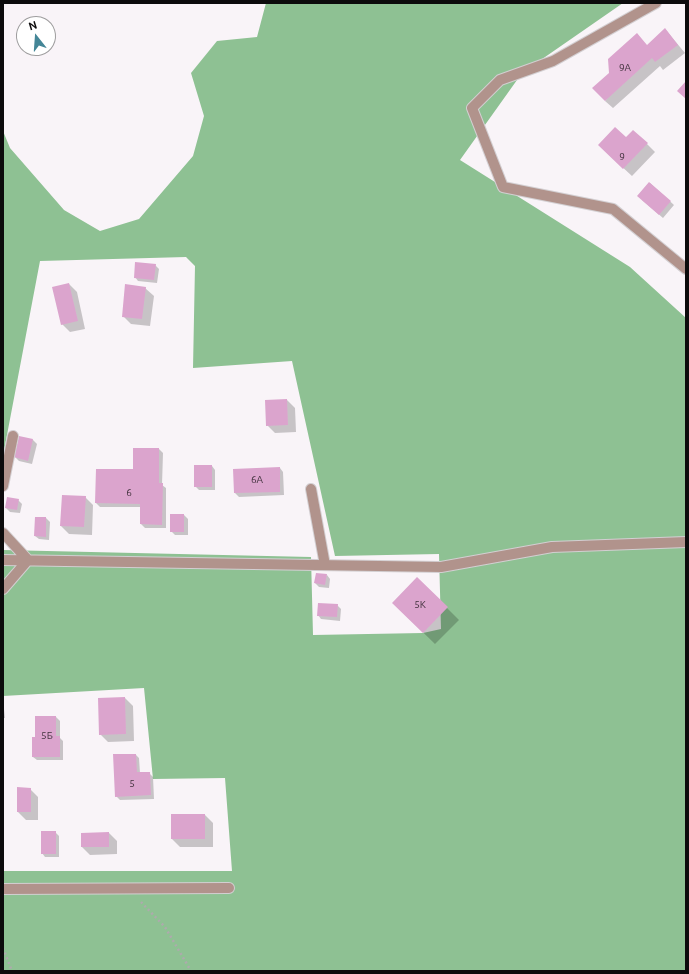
<!DOCTYPE html>
<html>
<head>
<meta charset="utf-8">
<style>
	body { margin:0 }
	#map { position:relative; width:689px; height:974px; overflow:hidden; background:#f9f4f8; font-family:Ubuntu,sans-serif }
	canvas { display:block }
	.frame { position:absolute; inset:0; border:4px solid #0c0b0c; pointer-events:none }
	.north { position:absolute; left:16px; top:16px; width:40px; height:40px; box-sizing:border-box; background:#fff; border:1px solid #9e9d9e; border-radius:50%; rotate:343deg; font-size:11px; font-weight:700; line-height:16px; text-align:center; color:#0c0b0c }
	.north::after { content:''; display:block; margin:auto; width:14px; height:18px; background:#448697; clip-path:polygon(50% 0,100% 100%,50% 72%,0 100%) }
</style>
</head>
<body>
<div id="map">
<canvas width="689" height="974"></canvas>
<div class="frame"></div>
<div class="north">N</div>
</div>
<script>
const g = document.querySelector('canvas').getContext('2d');
g.lineJoin = 'round';
function fillPath(path, color) { g.fillStyle = color; g.fill(path, 'evenodd'); }
const toPath = rows => new Path2D(rows.map(r => 'M' + r).join(''));
function trace(path, color, width, dash) { g.strokeStyle = color; g.lineWidth = width; g.lineCap = dash ? 'butt' : 'round'; g.setLineDash(dash || []); g.stroke(path); }
function write(font, color, halo, rows, align = 'center') {
  g.font = font + ' Ubuntu,sans-serif'; g.lineWidth = 3; g.setLineDash([]); g.textBaseline = 'middle'; g.strokeStyle = halo; g.fillStyle = color; for (const [text, x, y, turn = 0] of rows) {
    g.save(); g.translate(x, y); g.rotate((+turn || 0) * Math.PI / 180); g.textAlign = isNaN(turn) ? turn : align; if (halo) g.strokeText(text, 0, 0); g.fillText(text, 0, 0); g.restore();
  }
}
fillPath(toPath([
	[266,3,623,3,522,73,460,160,630,267,686,318,686,971,3,971,3,871,232,871,225,778,153,779,144,688,3,696,3,550,311,557,313,635,423,633,441,629,439,554,335,556,292,361,193,368,195,266,186,257,40,261,3,456,3,131,10,148,64,210,100,231,139,219,193,156,204,116,191,73,217,41,257,37]
]), '#8ec193');
fillPath(toPath([
	[665,29,685,53,663,70,660,66,613,108,605,101,648,46],
	[626,139,647,144,655,152,632,176,607,153],
	[650,183,674,205,663,218,642,200],
	[155,265,159,269,157,283,138,281,135,277],
	[69,284,77,292,85,329,70,332,62,324],
	[145,288,154,296,150,326,131,324,123,316],
	[287,400,295,408,296,432,275,433,267,425],
	[20,437,33,440,37,444,32,464,19,461,15,457],
	[159,449,163,453,162,485,166,488,166,528,145,528,141,524,141,507,100,507,96,503],
	[212,466,215,470,215,490,199,490,195,486],
	[280,468,283,472,284,495,239,497,235,493],
	[85,497,93,505,92,535,69,534,61,526],
	[18,500,22,504,20,513,10,512,6,508],
	[171,515,184,515,188,519,188,535,175,535,171,531],
	[46,518,50,522,49,540,39,539,35,536],
	[327,575,330,579,329,588,319,587,315,583],
	[417,578,459,620,435,644,393,603],
	[337,605,341,609,340,621,321,619,318,615],
	[125,698,133,706,134,741,108,742,100,734],
	[3,708,4,709,5,718,3,718],
	[56,717,60,721,60,738,63,741,63,760,37,760,33,757,36,738],
	[136,755,139,758,140,773,149,773,153,777,154,799,120,800,116,796],
	[30,789,38,797,38,820,26,820,18,812],
	[205,815,213,823,213,847,180,847,172,839],
	[55,832,59,836,59,857,45,857,42,853],
	[109,833,117,841,117,854,90,855,82,847]
]), '#0003');
fillPath(toPath([
	[665,28,678,45,655,62,652,58,605,101,592,88,609,73,608,59,637,33,647,45],
	[686,81,686,99,677,91],
	[615,127,626,137,633,130,648,143,623,169,598,145],
	[649,182,671,201,659,215,637,196],
	[135,262,156,264,154,280,134,278],
	[69,283,78,321,61,325,52,287],
	[125,284,146,287,142,319,122,317],
	[287,399,288,425,266,426,265,400],
	[19,436,33,439,28,461,14,457],
	[133,448,159,448,159,483,163,483,162,525,140,524,140,504,95,503,96,469,133,469],
	[194,465,212,465,212,487,194,487],
	[280,467,280,492,234,493,233,469],
	[62,495,86,496,84,527,60,526],
	[7,497,19,499,17,510,5,508],
	[170,514,184,514,184,532,170,532],
	[35,517,46,517,46,537,34,536],
	[316,573,327,574,325,585,314,583],
	[417,577,448,607,423,633,392,603],
	[318,603,338,604,337,617,317,616],
	[125,697,126,734,99,735,98,698],
	[35,716,56,716,56,736,60,736,60,757,32,757,32,737,35,737],
	[113,754,136,754,137,772,150,772,151,795,115,797],
	[17,787,31,788,31,812,17,812],
	[171,814,205,814,205,839,171,839],
	[41,831,56,831,56,854,41,854],
	[109,832,109,847,81,847,81,833]
]), '#dba4cd');
const minor = toPath([
	[656,3,553,61,500,80,472,108,503,187,613,209,686,269],
	[3,486,13,436],
	[311,489,325,565],
	[3,533,28,560,3,589],
	[3,560,441,567,552,547,686,542],
	[3,889,229,888]
]);
trace(minor, '#d3cfd2', 12);
trace(toPath([
	[141,902,165,927,191,971],
	[3,948,12,971]
]), '#aeaaad', 2.5, [2, 3]);
trace(minor, '#b1938c', 10);
write('10px', '#40313c', null, [
	["9А",625,68],
	["9",622,157],
	["6А",257,480],
	["6",129,493],
	["5К",420,605],
	["5Б",47,736],
	["5",132,784]
]);
</script>
</body>
</html>
